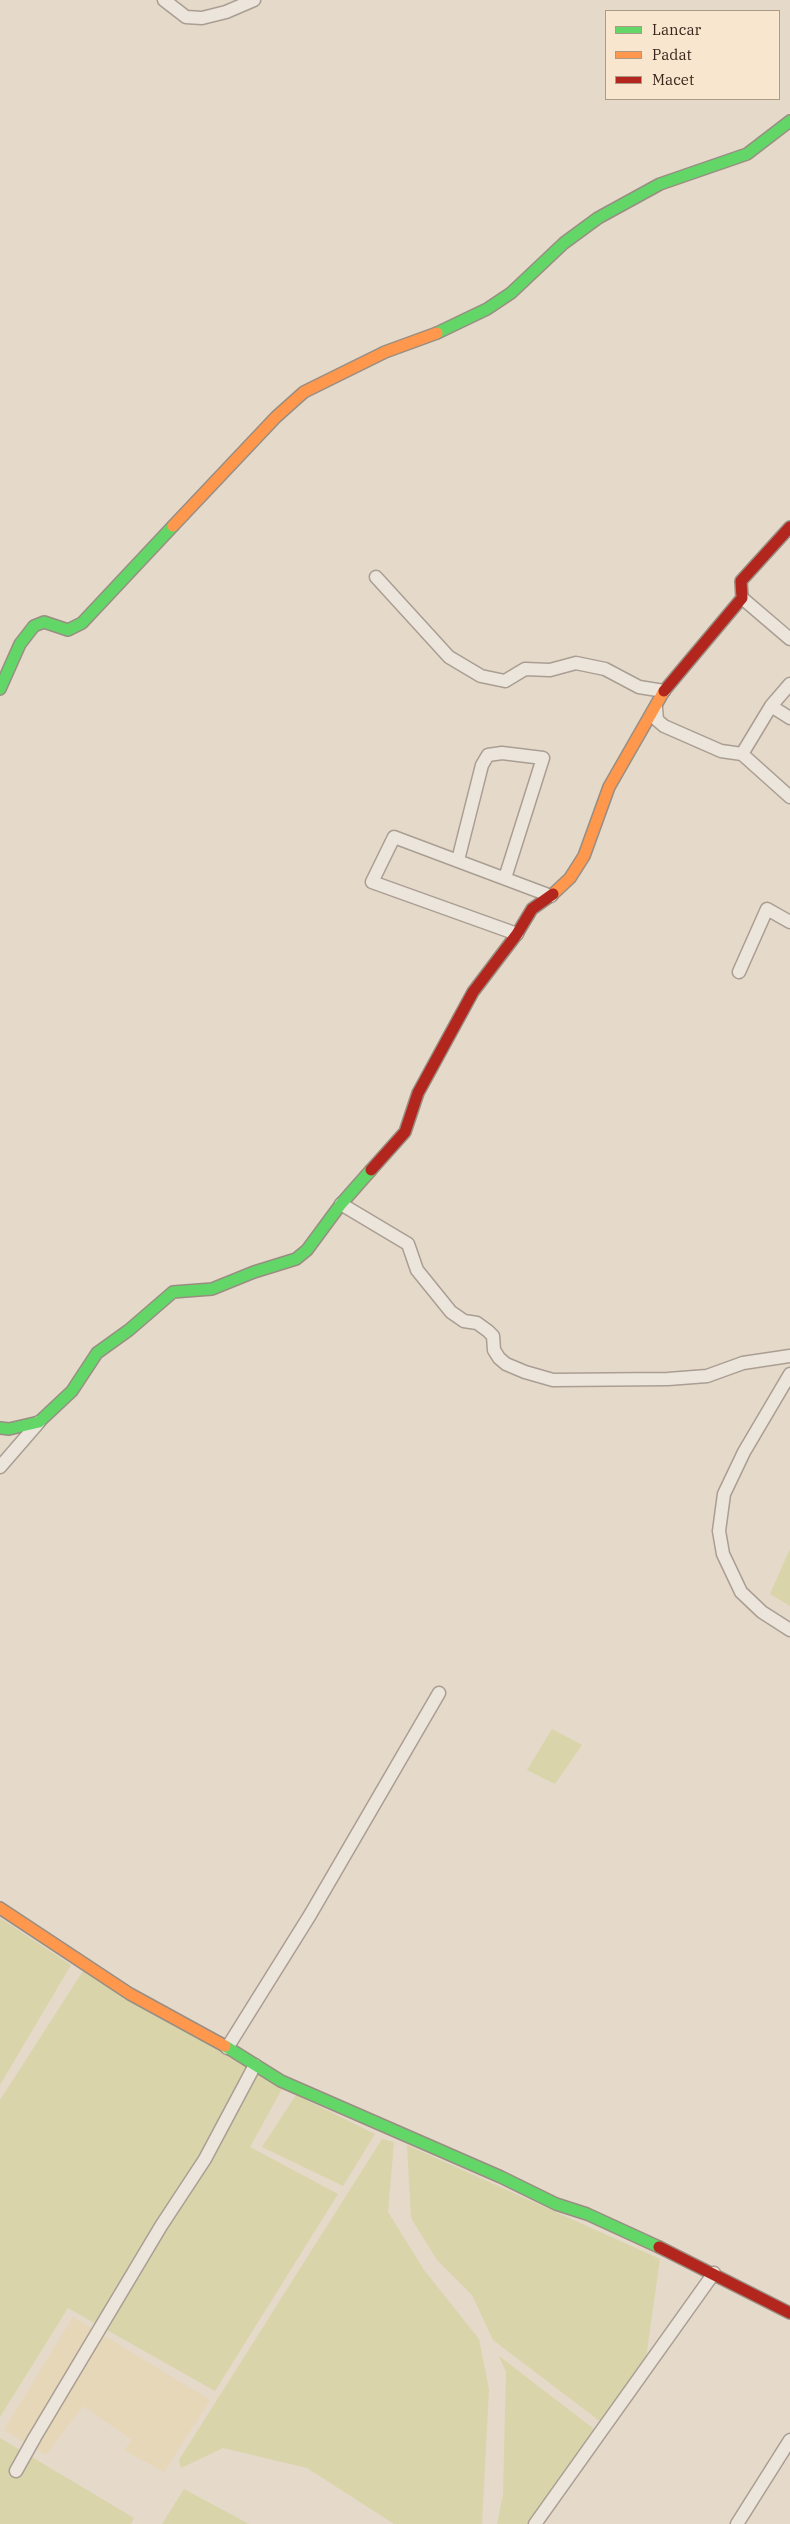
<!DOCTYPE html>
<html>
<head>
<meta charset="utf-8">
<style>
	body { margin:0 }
	#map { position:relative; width:790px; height:2524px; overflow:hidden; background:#e5d9c9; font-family:"IBM Plex Serif",serif }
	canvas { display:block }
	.legend { position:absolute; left:605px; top:10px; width:175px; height:90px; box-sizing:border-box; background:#f8e6ce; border:1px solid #ac9986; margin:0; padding:6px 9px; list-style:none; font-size:15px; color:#39251b }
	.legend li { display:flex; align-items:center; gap:10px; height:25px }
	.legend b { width:25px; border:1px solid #ac9986 }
</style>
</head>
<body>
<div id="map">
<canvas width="790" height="2524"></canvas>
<ul class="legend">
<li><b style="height:6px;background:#63d668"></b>Lancar</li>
<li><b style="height:6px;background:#ff974d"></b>Padat</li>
<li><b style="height:6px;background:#b3261e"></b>Macet</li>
</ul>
</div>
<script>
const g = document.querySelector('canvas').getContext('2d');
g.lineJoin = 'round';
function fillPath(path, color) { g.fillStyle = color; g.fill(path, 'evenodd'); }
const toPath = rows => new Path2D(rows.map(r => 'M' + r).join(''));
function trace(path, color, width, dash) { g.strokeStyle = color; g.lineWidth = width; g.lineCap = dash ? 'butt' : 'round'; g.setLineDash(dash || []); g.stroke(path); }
fillPath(toPath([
	[73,2317,210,2400,164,2472,124,2450,132,2440,83,2406,46,2455,4,2430]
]), '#e6d7b8');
fillPath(toPath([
	[790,1549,790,1606,770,1594],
	[552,1729,582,1745,555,1784,527,1770],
	[0,1918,71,1965,0,2085],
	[85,1968,283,2087,250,2147,338,2194,215,2391,68,2308,0,2417,0,2100],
	[296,2095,375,2134,343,2186,262,2147],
	[382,2139,394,2142,388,2212,424,2270,479,2339,489,2389,482,2524,394,2524,307,2468,223,2448,181,2468,179,2460],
	[407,2145,660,2259,646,2358,601,2422,493,2340,472,2295,437,2260,411,2218],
	[499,2356,594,2429,528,2524,497,2524,503,2495,506,2372],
	[0,2438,134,2518,131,2524,0,2524],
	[184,2489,249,2524,162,2524]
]), '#d9d4aa');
const street = toPath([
	[164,0,186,17,202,18,226,12,254,0],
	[376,577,449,657,481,676,505,681,525,669,550,670,576,663,605,669,639,687,664,691],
	[742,598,790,639],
	[771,706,790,718],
	[656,708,657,720,664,726,721,751,742,754,790,797],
	[742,754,771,706,790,684],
	[458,860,482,765,488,755,502,753,543,758,505,878],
	[517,934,372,882,394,837,551,896],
	[739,972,767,909,790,922],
	[341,1204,408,1244,417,1270,451,1312,464,1321,477,1323,488,1331,493,1336,494,1350,499,1358,506,1364,525,1372,553,1380,668,1379,707,1376,743,1363,790,1356],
	[790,1374,744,1452,724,1494,719,1531,723,1554,741,1592,762,1612,790,1630],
	[0,1467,39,1422],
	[227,2048,310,1915,439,1693],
	[16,2471,35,2437,161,2226,205,2159,255,2065],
	[535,2524,714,2273],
	[737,2524,790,2440]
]);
const fast = toPath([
	[437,333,487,309,511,293,564,243,598,218,660,184,747,154,790,121],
	[0,689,20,644,34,626,44,622,68,630,82,623,173,526],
	[0,1428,9,1429,39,1422,72,1391,97,1353,129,1330,173,1292,212,1289,254,1272,296,1259,307,1250,341,1204,371,1170],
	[225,2046,281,2081,501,2177,556,2204,587,2214,659,2247]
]);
const slow = toPath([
	[173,526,276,417,304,392,385,352,437,333],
	[553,894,570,878,584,856,609,787,664,691],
	[0,1908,130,1994,225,2046]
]);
const jam = toPath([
	[664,691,742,598,741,581,790,527],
	[371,1170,405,1132,418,1093,473,992,517,934,532,909,553,894],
	[659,2247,790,2313]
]);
trace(street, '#aa9e93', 15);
trace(fast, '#998e83', 14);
trace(slow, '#998e83', 14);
trace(jam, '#998e83', 14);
trace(street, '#ece5dc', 12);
trace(fast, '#63d668', 11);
trace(slow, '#ff974d', 11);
trace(jam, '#b3261e', 11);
</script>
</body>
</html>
